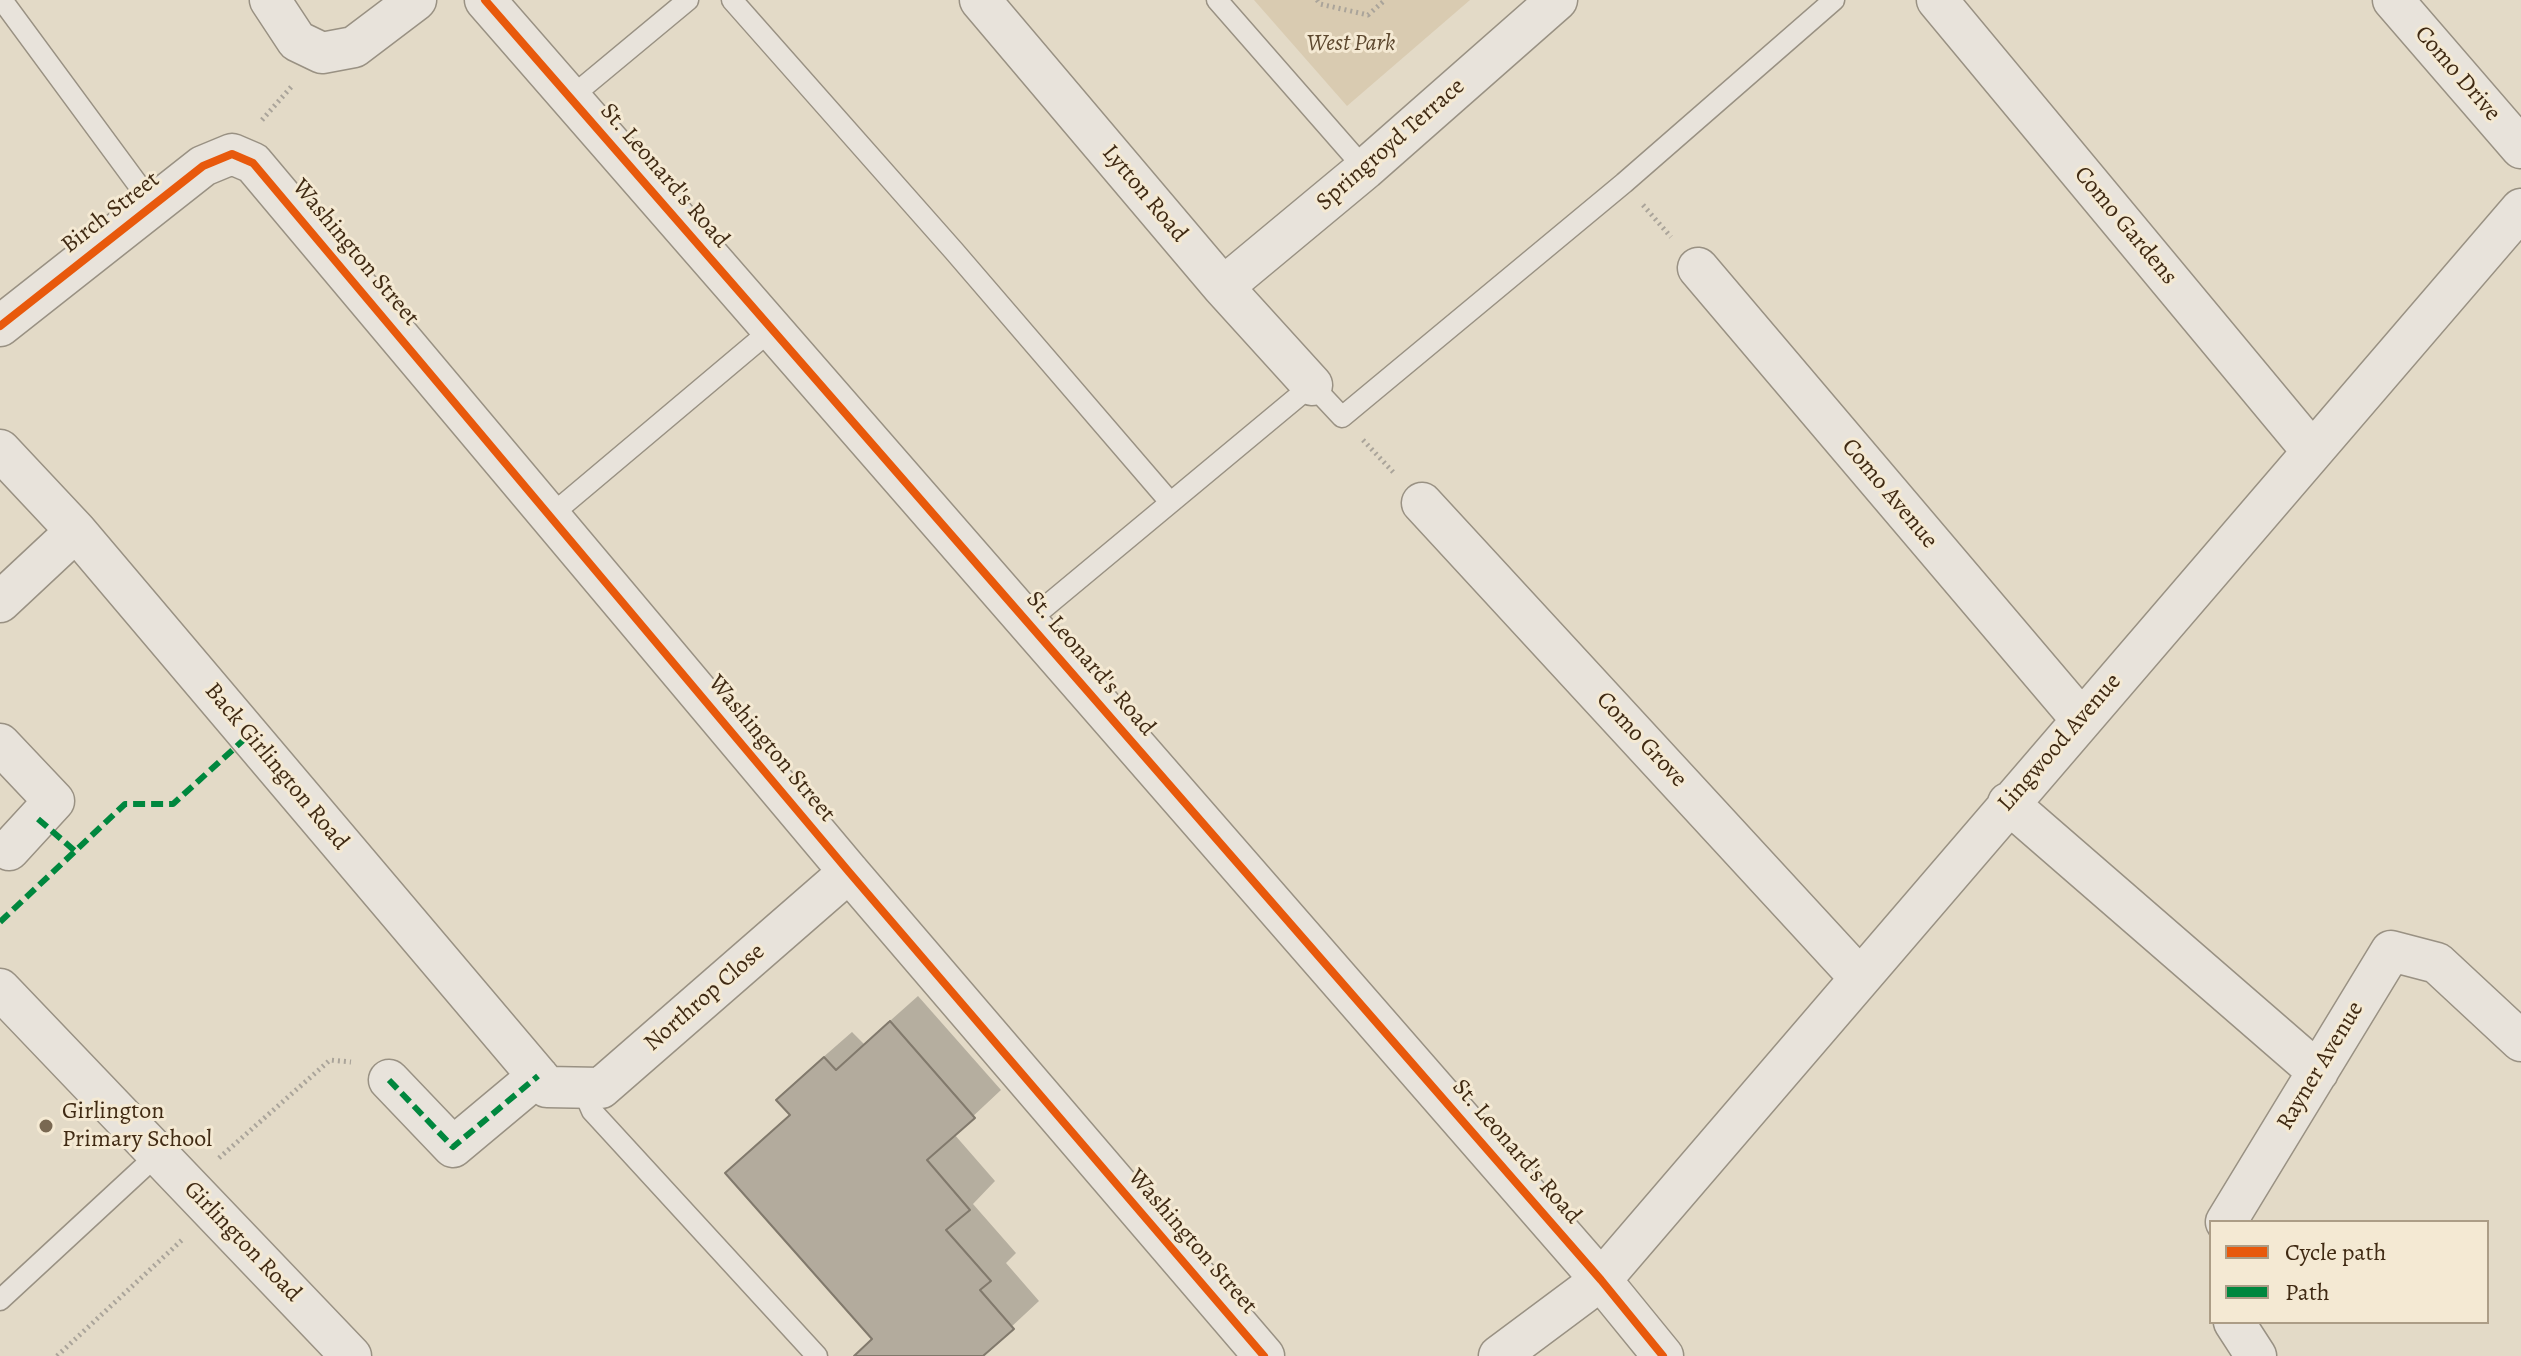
<!DOCTYPE html>
<html>
<head>
<meta charset="utf-8">
<style>
	body { margin:0 }
	#map { position:relative; width:2521px; height:1356px; overflow:hidden; background:#e3dac7; font-family:Alegreya,serif }
	canvas { display:block }
	.legend { position:absolute; left:2209px; top:1220px; width:280px; height:104px; box-sizing:border-box; background:#f4e9d3; border:2px solid #ac9d86; margin:0; padding:10px 14px; list-style:none; font-size:24px; color:#402a13 }
	.legend li { display:flex; align-items:center; gap:16px; height:40px }
	.legend b { width:40px; border:2px solid #ac9d86 }
</style>
</head>
<body>
<div id="map">
<canvas width="2521" height="1356"></canvas>
<ul class="legend">
<li><b style="height:10px;background:#e8590c"></b>Cycle path</li>
<li><b style="height:10px;background:#00873e"></b>Path</li>
</ul>
</div>
<script>
const g = document.querySelector('canvas').getContext('2d');
g.lineJoin = 'round';
function fillPath(path, color) { g.fillStyle = color; g.fill(path, 'evenodd'); }
const toPath = rows => new Path2D(rows.map(r => 'M' + r).join(''));
function trace(path, color, width, dash) { g.strokeStyle = color; g.lineWidth = width; g.lineCap = dash ? 'butt' : 'round'; g.setLineDash(dash || []); g.stroke(path); }
function write(font, color, halo, rows, align = 'center') {
  g.font = font + ' Alegreya,serif'; g.lineWidth = 6; g.setLineDash([]); g.textBaseline = 'middle'; g.strokeStyle = halo; g.fillStyle = color; for (const [text, x, y, turn = 0] of rows) {
    g.save(); g.translate(x, y); g.rotate((+turn || 0) * Math.PI / 180); g.textAlign = isNaN(turn) ? turn : align; if (halo) g.strokeText(text, 0, 0); g.fillText(text, 0, 0); g.restore();
  }
}
fillPath(toPath([
	[1254,0,1470,0,1347,106]
]), '#d9cbb1');
fillPath(toPath([
	[918,996,1001,1090,954,1134,995,1181,973,1204,1016,1253,1006,1263,1039,1301,980,1356,857,1356,874,1338,728,1173,791,1113,779,1100,805,1073,852,1032,864,1044]
]), '#0003');
const building = toPath([
	[890,1021,975,1118,927,1160,970,1210,946,1230,991,1281,980,1290,1014,1329,983,1356,854,1356,872,1339,725,1173,790,1115,776,1100,824,1057,836,1070,890,1021]
]);
fillPath(building, '#b3ab9d');
trace(building, '#81796c', 2);
const service = toPath([
	[2,0,153,205],
	[732,0,954,251,1170,502],
	[1217,0,1365,169],
	[570,98,688,0],
	[550,516,771,330],
	[1027,622,1312,385,1342,417,1624,183,1834,0],
	[582,1088,592,1111,817,1356],
	[0,1300,158,1154]
]);
const minor = toPath([
	[270,0,297,41,322,53,354,47,416,0],
	[485,0,1601,1280,1663,1356],
	[980,0,1223,287,1312,385],
	[1937,0,2312,451],
	[2393,0,2521,148],
	[1698,268,2081,719],
	[1223,287,1365,169,1557,0],
	[0,326,203,166,232,154,253,163,849,872,1264,1356],
	[0,450,76,531,547,1087,601,1088,849,872],
	[1422,503,1860,978],
	[0,602,76,531],
	[0,744,54,801,9,850],
	[2008,803,2318,1072],
	[0,989,351,1356],
	[389,1080,453,1147,538,1076],
	[2226,1222,2391,951,2437,963,2521,1041],
	[2234,1322,2256,1356],
	[1499,1356,1601,1280,2521,209]
]);
trace(service, '#999183', 23);
trace(minor, '#999183', 43);
trace(toPath([
	[1317,0,1320,4,1368,15,1385,0],
	[262,120,292,86],
	[1643,205,1671,237],
	[1363,440,1394,473],
	[219,1158,330,1060,351,1062],
	[57,1356,183,1239]
]), '#aaa49a', 5, [2, 4]);
trace(service, '#e8e3db', 20);
trace(minor, '#e8e3db', 40);
trace(toPath([
	[38,819,75,851],
	[0,922,125,804,173,804,249,735],
	[389,1080,453,1147,538,1076]
]), '#00873e', 6, [12, 6]);
trace(toPath([
	[485,0,1601,1280,1663,1356],
	[0,326,203,166,232,154,253,163,849,872,1264,1356]
]), '#e8590c', 8);
for (const [x, y, r, color] of [
	[46,1126,8,"#796852"]
]) { const dot = new Path2D(); dot.arc(x, y, r, 0, 2 * Math.PI); g.fillStyle = color; g.fill(dot); trace(dot, '#f4e9d3', 3); }
write('italic 24px', '#5d482f', '#f4e9d3', [
	["West Park",1351,44]
]);
write('24px', '#402a13', '#f4e9d3', [
	["Como Drive",2457,74,49],
	["Springroyd Terrace",1391,145,-41],
	["St. Leonard's Road",664,176,49],
	["Lytton Road",1144,194,50],
	["Birch Street",111,213,-38],
	["Como Gardens",2125,226,50],
	["Washington Street",355,253,50],
	["Como Avenue",1889,494,50],
	["St. Leonard's Road",1090,664,49],
	["Como Grove",1641,740,47],
	["Lingwood Avenue",2060,743,-49],
	["Washington Street",771,749,50],
	["Back Girlington Road",276,767,50],
	["Northrop Close",705,998,-41],
	["Rayner Avenue",2321,1066,-59],
	["St. Leonard's Road",1516,1152,49],
	["Girlington Road",242,1242,46],
	["Washington Street",1192,1242,49]
]);
write('24px', '#402a13', '#f4e9d3', [
	["Girlington",62,1112],
	["Primary School",62,1140]
], 'left');
</script>
</body>
</html>
